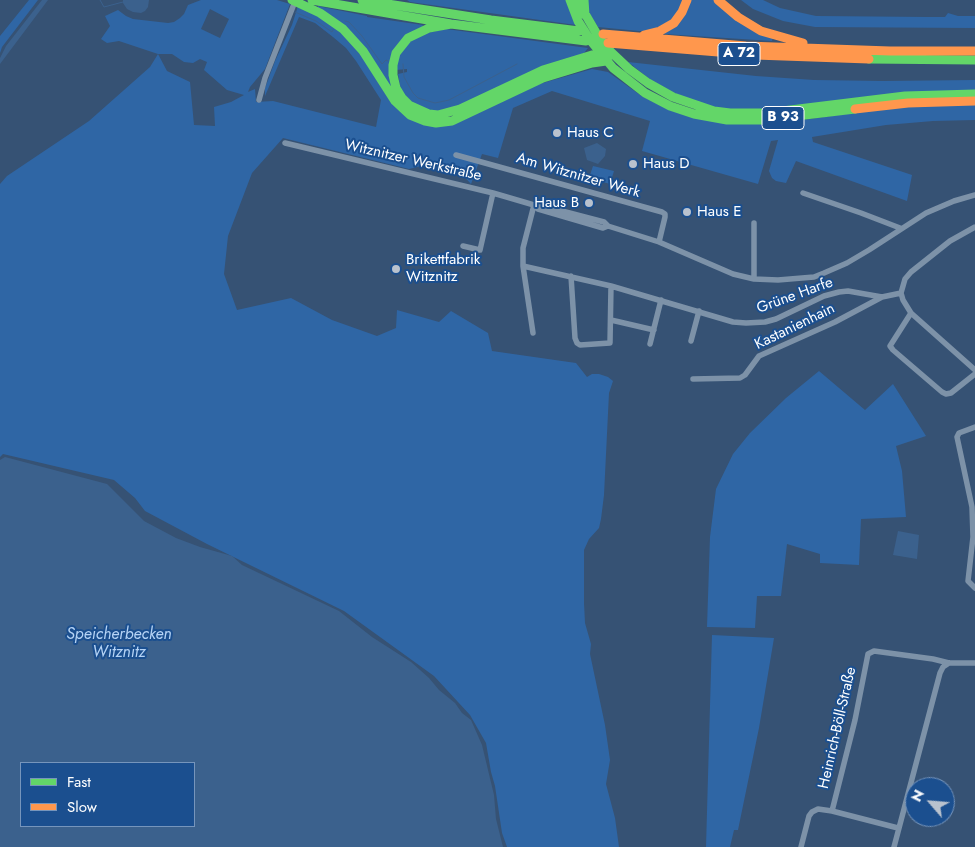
<!DOCTYPE html>
<html>
<head>
<meta charset="utf-8">
<style>
	body { margin:0 }
	#map { position:relative; width:975px; height:847px; overflow:hidden; background:#365274; font-family:Jost,sans-serif }
	canvas { display:block }
	.legend { position:absolute; left:20px; top:762px; width:175px; height:65px; box-sizing:border-box; background:#1b4f8f; border:1px solid #7695bc; margin:0; padding:6px 9px; list-style:none; font-size:15px; color:#fff }
	.legend li { display:flex; align-items:center; gap:10px; height:25px }
	.legend b { width:25px; border:1px solid #7695bc }
	.north { position:absolute; left:905px; top:777px; width:50px; height:50px; box-sizing:border-box; background:#1b4f8f; border:1px solid #7695bc; border-radius:50%; rotate:297deg; font-size:14px; font-weight:700; line-height:20px; text-align:center; color:#fff }
	.north::after { content:''; display:block; margin:auto; width:18px; height:22px; background:#b9c2ce; clip-path:polygon(50% 0,100% 100%,50% 72%,0 100%) }
</style>
</head>
<body>
<div id="map">
<canvas width="975" height="847"></canvas>
<ul class="legend">
<li><b style="height:6px;background:#63d668"></b>Fast</li>
<li><b style="height:6px;background:#ff974d"></b>Slow</li>
</ul>
<div class="north">N</div>
</div>
<script>
const g = document.querySelector('canvas').getContext('2d');
g.lineJoin = 'round';
function fillPath(path, color) { g.fillStyle = color; g.fill(path, 'evenodd'); }
const toPath = rows => new Path2D(rows.map(r => 'M' + r).join(''));
function trace(path, color, width, dash) { g.strokeStyle = color; g.lineWidth = width; g.lineCap = dash ? 'butt' : 'round'; g.setLineDash(dash || []); g.stroke(path); }
function write(font, color, halo, rows, align = 'center') {
  g.font = font + ' Jost,sans-serif'; g.lineWidth = 4; g.setLineDash([]); g.textBaseline = 'middle'; g.strokeStyle = halo; g.fillStyle = color; for (const [text, x, y, turn = 0] of rows) {
    g.save(); g.translate(x, y); g.rotate((+turn || 0) * Math.PI / 180); g.textAlign = isNaN(turn) ? turn : align; if (halo) g.strokeText(text, 0, 0); g.fillText(text, 0, 0); g.restore();
  }
}
fillPath(toPath([
	[29,0,38,0,2,47,0,53,0,36],
	[201,0,277,0,290,4,265,69,250,87,248,92,255,89,256,102,273,101,376,127,381,100,356,61,346,48,333,37,315,23,299,17,265,96,265,88,275,61,292,25,298,6,322,17,346,36,412,120,592,69,608,72,643,97,672,111,734,124,758,124,795,121,897,107,975,104,975,120,933,121,886,125,812,137,813,142,912,175,907,201,796,161,786,183,776,181,772,178,769,171,778,140,771,141,758,184,642,151,650,121,552,91,513,108,498,158,482,154,471,184,459,171,429,164,409,169,283,138,252,173,228,236,224,274,237,310,291,298,332,320,377,336,396,328,397,310,439,322,451,311,488,333,492,351,576,363,587,377,592,374,599,374,608,377,613,381,609,393,604,495,601,519,599,528,589,539,584,550,584,603,585,623,591,644,590,654,605,725,610,760,606,784,615,818,619,847,507,847,502,833,495,786,491,772,486,743,470,715,434,676,344,611,207,544,145,511,135,498,114,480,3,454,0,457,0,184,7,176,89,121,150,67,158,54,119,41,107,43,101,39,110,26,105,16,118,10,126,16,133,19,168,23,174,22,180,18,184,14,188,5],
	[210,9,229,19,220,38,201,29],
	[158,54,172,54,184,62,193,63,200,59,207,62,204,70,227,90,244,95,231,102,214,107,215,126,194,125,190,82,167,71],
	[407,0,566,0,576,25,410,2],
	[587,0,684,0,676,18,650,31,639,31,598,27,588,11],
	[689,0,714,0,773,38,772,41,664,34],
	[741,0,763,0,780,8,816,16,928,17,945,17,948,13,958,16,975,16,975,28,815,27,783,21,753,9],
	[318,6,367,16,367,17,423,25,422,27,406,36,399,44,393,57,390,72,394,89,401,101,413,111,427,116,442,117,461,112,545,72,537,78,462,114,439,120,421,118,407,110,398,103,363,48,348,30,338,21,318,9],
	[446,29,588,48,584,53,464,105,439,112,417,107,401,91,398,74,407,72,407,69,396,70,397,58,413,36],
	[628,62,756,76,814,80,883,81,975,80,975,91,782,109,750,110,721,109,697,103,678,95,651,80],
	[593,166,614,171,610,184,589,178],
	[819,371,865,410,893,384,926,436,896,446,902,471,906,517,861,519,859,565,820,563,820,554,787,544,781,596,757,596,755,628,707,627,710,537,716,489,733,454,750,433,786,398],
	[712,635,774,638,759,728,738,830,734,830,730,847,706,847]
]), '#2f66a5');
fillPath(toPath([
	[42,0,48,0,0,64,0,58,6,46],
	[123,0,149,0,148,7,145,11,141,13,133,12,127,9,123,3],
	[597,143,606,149,605,156,598,164,587,160,584,148],
	[5,457,107,484,144,521,176,538,200,547,232,556,242,565,339,611,372,637,411,662,429,678,439,690,455,703,462,713,471,720,482,745,494,795,496,819,503,847,0,847,0,460],
	[21,763,194,763,194,826,21,826],
	[898,531,919,535,917,559,893,555]
]), '#3b618d');
trace(toPath([
	[100,0,104,7,123,2],
	[295,12,316,21,332,32,333,30],
	[345,21,349,22,362,36,382,64,386,60,388,61],
	[403,64,404,77,413,93,418,98,435,103,449,100,517,64]
]), '#3b618d', 1);
trace(toPath([
	[259,100,265,78,294,4],
	[285,143,493,193,534,205,539,205,604,222,608,226,659,242,733,274,754,279,778,280,814,277,824,273,847,263,869,250,926,213,954,201,975,195],
	[456,155,662,212,665,214,665,217,659,242],
	[803,193,861,213,900,228],
	[534,205,523,248,523,266,611,286,733,322,746,323,765,322,776,319,824,296,839,292,848,291,882,297,901,293],
	[534,205,538,209,603,228,608,226],
	[975,227,950,241,911,272,905,279,901,293,903,300,911,313,975,370],
	[463,246,480,250,493,193],
	[523,266,533,333],
	[571,276,575,338,577,343,580,345,610,343,611,286],
	[754,279,754,223],
	[911,313,890,346,893,350,942,392,946,394,951,393,975,374],
	[611,320,654,330],
	[691,341,699,311],
	[650,344,661,300],
	[693,379,740,378,745,375,759,356,835,322,882,297],
	[975,427,959,433,957,437,972,507,973,537,968,581,975,588],
	[832,811,855,720,868,654,874,651,933,659,949,663,975,663],
	[801,847,809,816,812,812,818,809,832,811,898,828],
	[894,847,940,673,943,667,949,663]
]), '#7d92a8', 5.5);
trace(toPath([
	[292,0,320,13,343,29,363,51,395,101,410,115,425,121,436,123,452,121,543,78,592,63,606,61,611,52],
	[312,0,451,24,586,41],
	[362,0,491,20,579,31],
	[570,0,578,21,590,40,613,68,645,93,670,106,694,114,727,120,763,120,855,109],
	[577,0,598,36,611,52,629,69,648,83,673,97,714,111,730,113,766,113,905,96,975,94],
	[584,0,585,15],
	[451,24,429,28,408,38,396,53,393,65,393,75,396,88,402,98,409,105,429,114,438,115,460,109,543,70,592,55,611,52],
	[869,59,975,60]
]), '#63d668', 9);
trace(toPath([
	[718,0,738,17,761,31,803,43],
	[603,34,746,46,890,51,975,51],
	[644,35,660,31,674,23,682,12,687,0],
	[608,43,755,55,869,59],
	[855,109,908,103,975,101]
]), '#ff974d', 9);
for (const [x, y, r, color] of [
	[557,133,5,"#b9c2ce"],
	[633,164,5,"#b9c2ce"],
	[589,203,5,"#b9c2ce"],
	[687,212,5,"#b9c2ce"],
	[396,269,5,"#b9c2ce"]
]) { const dot = new Path2D(); dot.arc(x, y, r, 0, 2 * Math.PI); g.fillStyle = color; g.fill(dot); trace(dot, '#1b4f8f', 2); }
for (const [x, y, w] of [
	[739,54,42],
	[783,118,42]
]) { const box = new Path2D(); box.roundRect(x - w / 2, y - 11.5, w, 23, 4); g.fillStyle = '#1b4f8f'; g.fill(box); trace(box, '#fff', 1); }
write('bold 14px', '#fff', null, [
	["A 72",739,54],
	["B 93",783,118]
]);
write('15px', '#fff', '#1b4f8f', [
	["Haus C",567,133],
	["Haus D",643,164],
	["Haus B",579,203,"right"],
	["Haus E",697,212],
	["Brikettfabrik",406,260],
	["Witznitz",406,277]
], 'left');
write('15px', '#fff', '#1b4f8f', [
	["Witznitzer Werkstraße",413,161,13],
	["Am Witznitzer Werk",578,176,16],
	["Grüne Harfe",795,296,-20],
	["Kastanienhain",795,327,-26],
	["Heinrich-Böll-Straße",838,728,-77]
]);
write('italic 16px', '#b5d3f5', '#1b4f8f', [
	["Speicherbecken",119,635],
	["Witznitz",119,653]
]);
</script>
</body>
</html>
